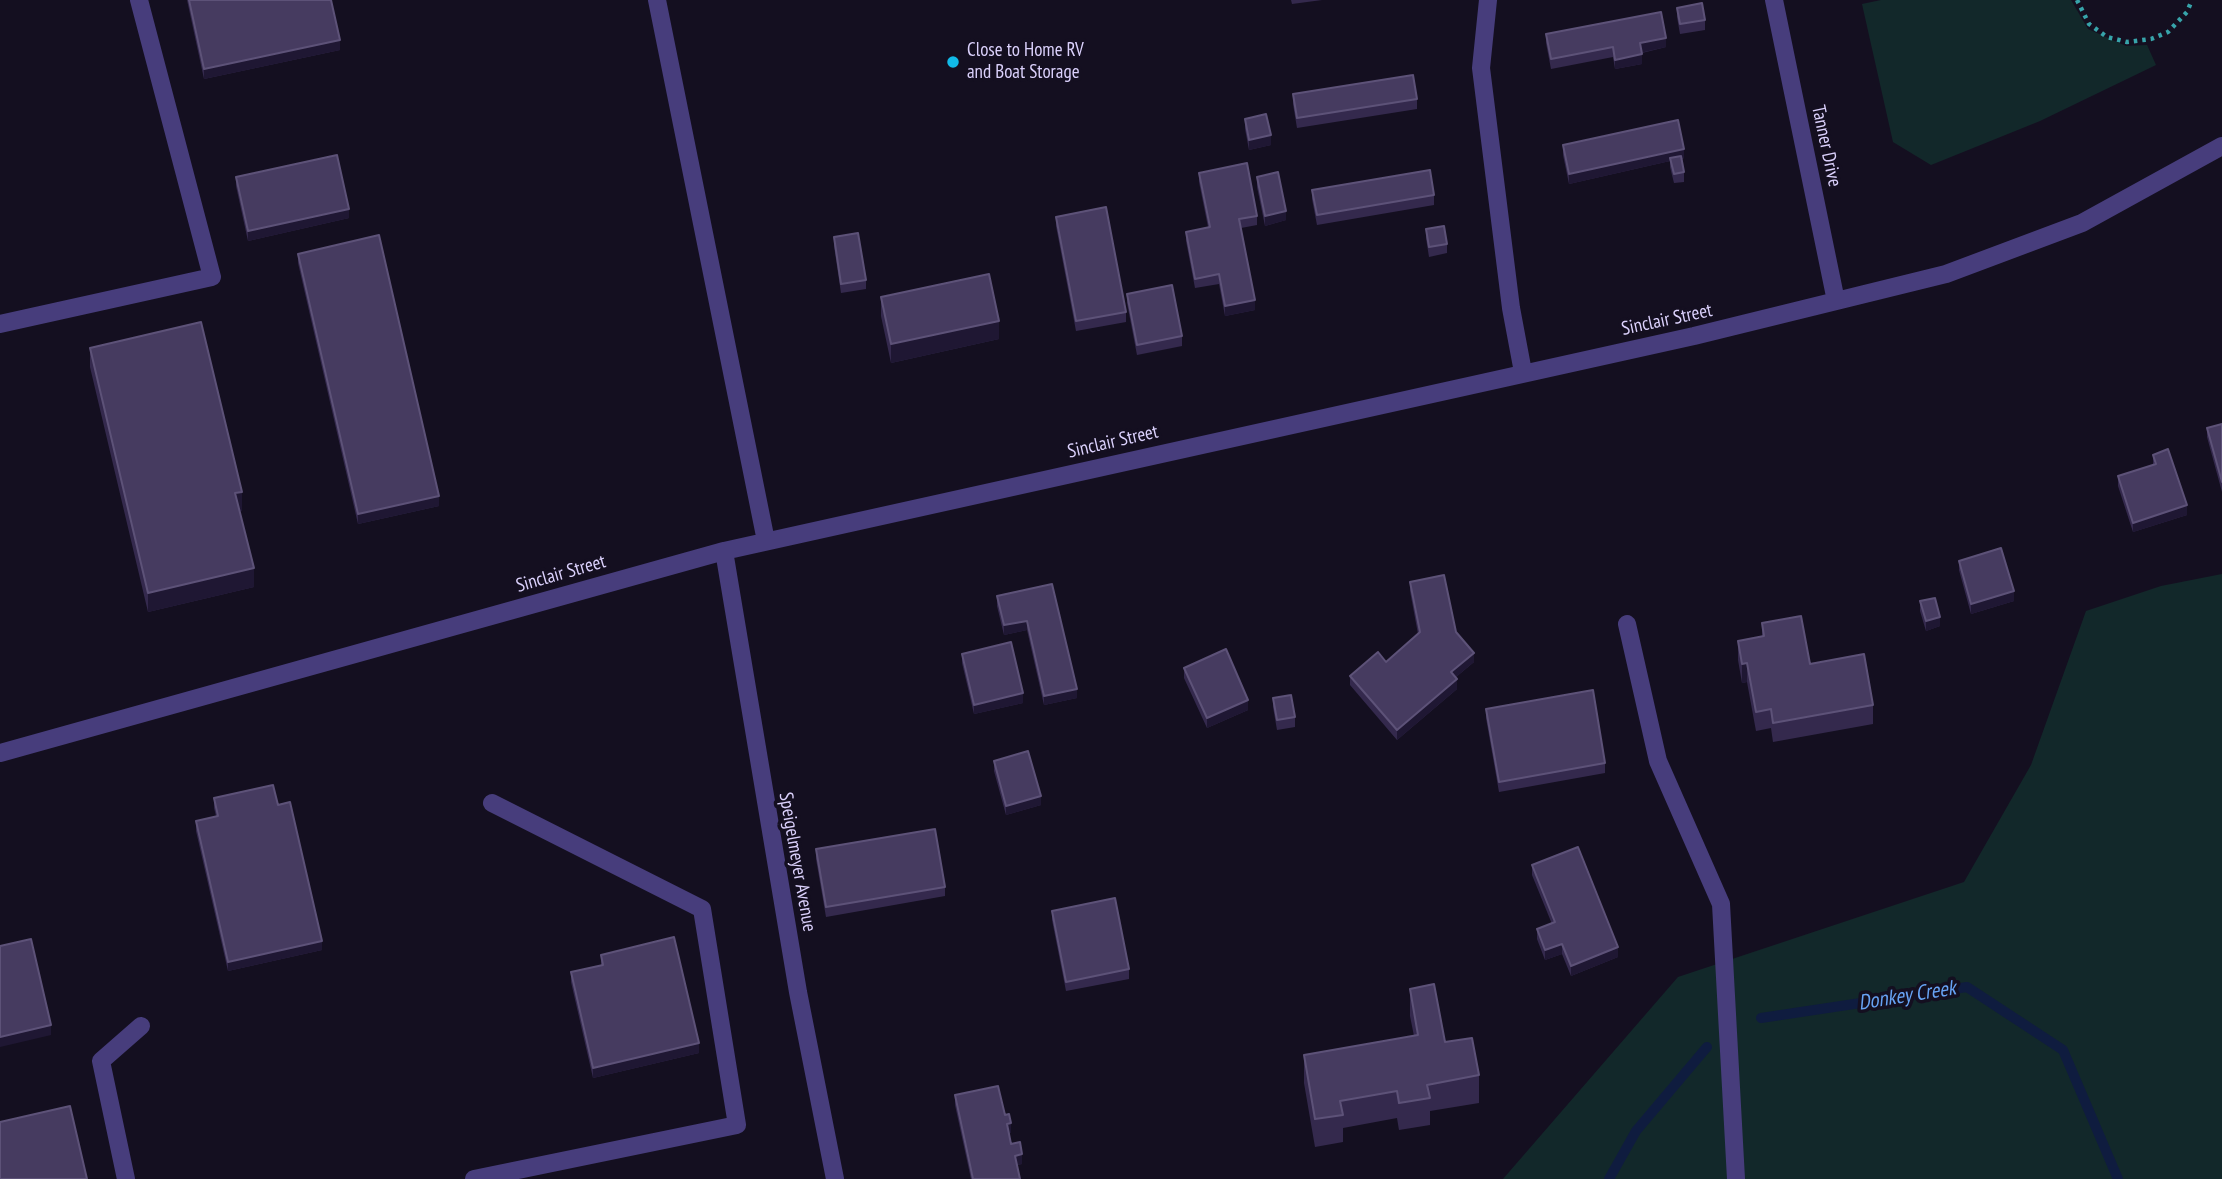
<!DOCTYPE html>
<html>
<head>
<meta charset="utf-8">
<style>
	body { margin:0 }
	canvas { display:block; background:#140f20 }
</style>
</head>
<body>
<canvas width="2222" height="1179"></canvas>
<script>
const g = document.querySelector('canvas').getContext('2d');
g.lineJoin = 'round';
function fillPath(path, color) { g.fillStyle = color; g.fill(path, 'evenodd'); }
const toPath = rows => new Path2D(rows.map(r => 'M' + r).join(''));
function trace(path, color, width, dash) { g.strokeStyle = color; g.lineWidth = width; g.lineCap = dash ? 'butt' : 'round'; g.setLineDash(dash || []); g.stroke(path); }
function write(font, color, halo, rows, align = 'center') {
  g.font = font + ' "PT Sans Narrow",sans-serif'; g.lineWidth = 7; g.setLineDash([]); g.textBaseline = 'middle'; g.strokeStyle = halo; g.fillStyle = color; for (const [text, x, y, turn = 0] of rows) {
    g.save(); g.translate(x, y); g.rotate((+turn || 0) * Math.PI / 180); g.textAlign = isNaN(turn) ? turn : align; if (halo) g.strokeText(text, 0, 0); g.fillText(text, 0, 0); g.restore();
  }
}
fillPath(toPath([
	[1881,0,2071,0,2088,29,2126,46,2147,45,2156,65,2040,121,1931,165,1893,142,1862,4],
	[2222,574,2222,1179,1503,1179,1678,977,1964,882,2031,765,2086,611,2161,586]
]), '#12282a');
trace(toPath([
	[1761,1018,1967,987,2063,1050,2118,1179],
	[1609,1179,1636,1131,1707,1047]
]), '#0f1c3f', 10);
trace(toPath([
	[2077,0,2089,24,2107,37,2127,42,2151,39,2168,32,2187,12,2192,0]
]), '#37a4aa', 4.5, [3.5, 5]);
trace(toPath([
	[657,0,766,541],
	[1488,0,1481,68,1511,308,1523,372],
	[1774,0,1836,301],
	[0,324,212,277,139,0],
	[724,551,798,992,835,1179],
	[1627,624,1658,761,1721,904,1736,1179],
	[0,753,724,551,1694,336,1946,274,2082,223,2222,146],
	[126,1179,101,1061,141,1026],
	[474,1179,737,1125,702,909,492,803]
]), '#473d7c', 18);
fillPath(toPath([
	[187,0,331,0,340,50,204,79],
	[1291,0,1322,0,1292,4],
	[1677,8,1705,20,1705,30,1680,34,1677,17],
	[1546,34,1666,47,1642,53,1642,64,1615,69,1613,57,1551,69,1546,43],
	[1293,94,1417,99,1417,109,1297,128,1293,104],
	[1245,119,1271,145,1249,150,1245,129],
	[1563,145,1684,158,1682,159,1684,172,1684,182,1674,183,1670,167,1670,161,1569,184,1563,155],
	[1199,173,1257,216,1257,225,1241,228,1255,310,1225,316,1219,284,1195,288,1186,241,1186,232,1208,227,1199,182],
	[236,177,349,218,248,241,236,186],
	[1257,177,1286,220,1265,226,1257,187],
	[1312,190,1434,195,1434,205,1317,225,1312,199],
	[1056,217,1126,312,1126,322,1076,331,1056,226],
	[1426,229,1447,244,1447,253,1429,257,1426,238],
	[834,237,866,280,866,289,841,293,834,246],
	[298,254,439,506,358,524,298,263],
	[1127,294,1182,336,1182,346,1137,355,1127,303],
	[881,297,999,339,891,363,881,316],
	[90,348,242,511,240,511,254,587,148,612,90,367],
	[2222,424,2222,492,2207,437,2207,428],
	[2153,455,2187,515,2133,532,2118,486,2118,476,2153,465],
	[1959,561,2014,601,1971,614,1959,570],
	[1410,582,1456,632,1474,662,1456,677,1457,689,1397,740,1350,685,1350,676,1386,662,1418,634,1410,591],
	[1052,584,1077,698,1044,705,1027,630,1004,635,997,606,997,596],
	[1920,601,1940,626,1926,631,1920,611],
	[1762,623,1810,664,1873,705,1873,724,1773,742,1771,728,1756,731,1747,682,1742,683,1738,660,1738,641,1762,636],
	[962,654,1023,703,974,714,962,663],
	[1184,668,1248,710,1207,728,1184,678],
	[1273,698,1295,717,1295,727,1277,730,1273,707],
	[1486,709,1605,763,1605,773,1499,792,1486,718],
	[994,761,1041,805,1006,815,994,771],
	[214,798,278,805,322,950,228,971,196,831,196,821,216,816,214,808],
	[816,849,945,887,945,896,826,917,816,859],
	[1532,865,1618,957,1571,976,1562,954,1545,960,1537,939,1537,929,1552,924,1532,875],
	[1052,911,1129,969,1129,979,1066,991,1052,920],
	[601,955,699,1053,593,1078,571,982,571,972,601,965],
	[1410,989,1445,1042,1479,1075,1479,1103,1430,1111,1430,1125,1399,1130,1397,1118,1343,1128,1343,1142,1315,1147,1304,1083,1304,1055,1414,1036,1410,1016],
	[955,1095,1005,1115,1011,1133,1008,1133,1011,1144,1022,1164,1017,1165,1020,1179,971,1179,955,1105]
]), '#34294d');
fillPath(toPath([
	[1666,38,1666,47,1640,53,1640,43],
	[340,40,340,50,204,79,204,69],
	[1642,54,1642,64,1615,69,1615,60],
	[1271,135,1271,145,1249,150,1249,140],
	[1684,149,1684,158,1671,161,1670,158,1670,161,1569,184,1569,174],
	[349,209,349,218,248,241,248,231],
	[1286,211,1286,220,1265,226,1265,216],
	[1255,300,1255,310,1225,316,1225,306],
	[999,321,999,339,891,363,891,344],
	[242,492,242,511,235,512,235,493],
	[439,496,439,506,358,524,358,514],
	[2187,505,2187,515,2133,532,2133,523],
	[254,568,254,587,148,612,148,593],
	[2014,591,2014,601,1971,614,1971,604],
	[1940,617,1940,626,1926,631,1926,621],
	[1027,621,1027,630,1004,635,1004,625],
	[1474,653,1474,662,1451,681,1451,672],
	[1747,663,1747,682,1742,683,1742,664],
	[1457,679,1457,689,1397,740,1397,730],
	[1077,689,1077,698,1044,705,1044,696],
	[1023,693,1023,703,974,714,974,705],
	[1248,700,1248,710,1207,728,1207,718],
	[1041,796,1041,805,1006,815,1006,806],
	[322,941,322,950,228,971,228,962],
	[1562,944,1562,954,1545,960,1545,950],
	[1618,947,1618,957,1571,976,1571,966],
	[51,1025,51,1035,0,1047,0,1037],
	[699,1043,699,1053,593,1078,593,1068],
	[1011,1123,1011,1133,1007,1134,1007,1124],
	[1022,1154,1022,1164,1015,1165,1015,1156]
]), '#1f1733');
const building = toPath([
	[189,0,331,0,340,40,204,69,189,0],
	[1702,3,1705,20,1680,24,1677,8,1702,3],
	[1661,12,1666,38,1640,43,1642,54,1615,60,1613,47,1551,59,1546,34,1661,12],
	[1413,75,1417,99,1297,118,1293,94,1413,75],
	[1266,114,1271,135,1249,140,1245,119,1266,114],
	[1678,120,1684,149,1569,174,1563,145,1678,120],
	[337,155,349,209,248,231,236,177,337,155],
	[1681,156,1684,172,1674,174,1670,158,1681,156],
	[1247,163,1257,216,1239,219,1255,300,1225,306,1219,274,1195,279,1186,232,1210,227,1199,173,1247,163],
	[1430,170,1434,195,1317,215,1312,190,1430,170],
	[1278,172,1286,211,1265,216,1257,177,1278,172],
	[1106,207,1126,312,1076,321,1056,217,1106,207],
	[1444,226,1447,244,1429,247,1426,229,1444,226],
	[858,233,866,280,841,284,834,237,858,233],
	[379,235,439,496,358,514,298,254,379,235],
	[989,274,999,321,891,344,881,297,989,274],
	[1172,285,1182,336,1137,345,1127,294,1172,285],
	[201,322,242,492,235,493,254,568,148,593,90,348,201,322],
	[2222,424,2222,482,2207,428,2222,424],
	[2168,449,2187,505,2133,523,2118,476,2156,464,2153,455,2168,449],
	[2001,548,2014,591,1971,604,1959,561,2001,548],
	[1444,575,1456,632,1474,653,1451,672,1457,679,1397,730,1350,676,1378,652,1386,662,1420,632,1410,582,1444,575],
	[1052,584,1077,689,1044,696,1027,621,1004,625,997,596,1052,584],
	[1935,598,1940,617,1926,621,1920,601,1935,598],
	[1801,616,1810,664,1864,654,1873,705,1773,723,1771,709,1756,712,1747,663,1742,664,1738,641,1764,636,1762,623,1801,616],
	[1011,642,1023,693,974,705,962,654,1011,642],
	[1226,649,1248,700,1207,718,1184,668,1226,649],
	[1593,690,1605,763,1499,782,1486,709,1593,690],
	[1291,695,1295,717,1277,720,1273,698,1291,695],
	[1028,751,1041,796,1006,806,994,761,1028,751],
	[273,785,278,805,290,802,322,941,228,962,196,821,218,816,214,798,273,785],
	[935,829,945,887,826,907,816,849,935,829],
	[1578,847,1618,947,1571,966,1562,944,1545,950,1537,929,1555,922,1532,865,1578,847],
	[1115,898,1129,969,1066,982,1052,911,1115,898],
	[674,937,699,1043,593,1068,571,972,603,965,601,955,674,937],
	[31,939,51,1025,0,1037,0,946,31,939],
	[1434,984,1445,1042,1472,1038,1479,1075,1427,1085,1430,1098,1399,1103,1397,1091,1340,1101,1343,1115,1315,1119,1304,1055,1418,1035,1410,989,1434,984],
	[998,1086,1005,1115,1009,1114,1011,1123,1007,1124,1011,1144,1020,1142,1022,1154,1015,1156,1020,1179,973,1179,955,1095,998,1086],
	[70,1106,87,1179,0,1179,0,1122,70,1106]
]);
fillPath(building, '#463b60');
trace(building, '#5d5278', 2);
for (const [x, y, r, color] of [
	[953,62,7,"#11bae8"]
]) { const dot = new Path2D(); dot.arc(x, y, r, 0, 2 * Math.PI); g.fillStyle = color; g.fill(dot); trace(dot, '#140f20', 2.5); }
write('19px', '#dbd1fc', '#140f20', [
	["Close to Home RV",967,51],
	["and Boat Storage",967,73]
], 'left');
write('19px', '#dbd1fc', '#140f20', [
	["Tanner Drive",1826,146,78],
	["Sinclair Street",1667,320,-12],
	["Sinclair Street",1113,442,-13],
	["Sinclair Street",561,574,-16],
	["Speigelmeyer Avenue",797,862,80]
]);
write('italic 21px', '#67a3f4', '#140f20', [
	["Donkey Creek",1907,996,-9]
]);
</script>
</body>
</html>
